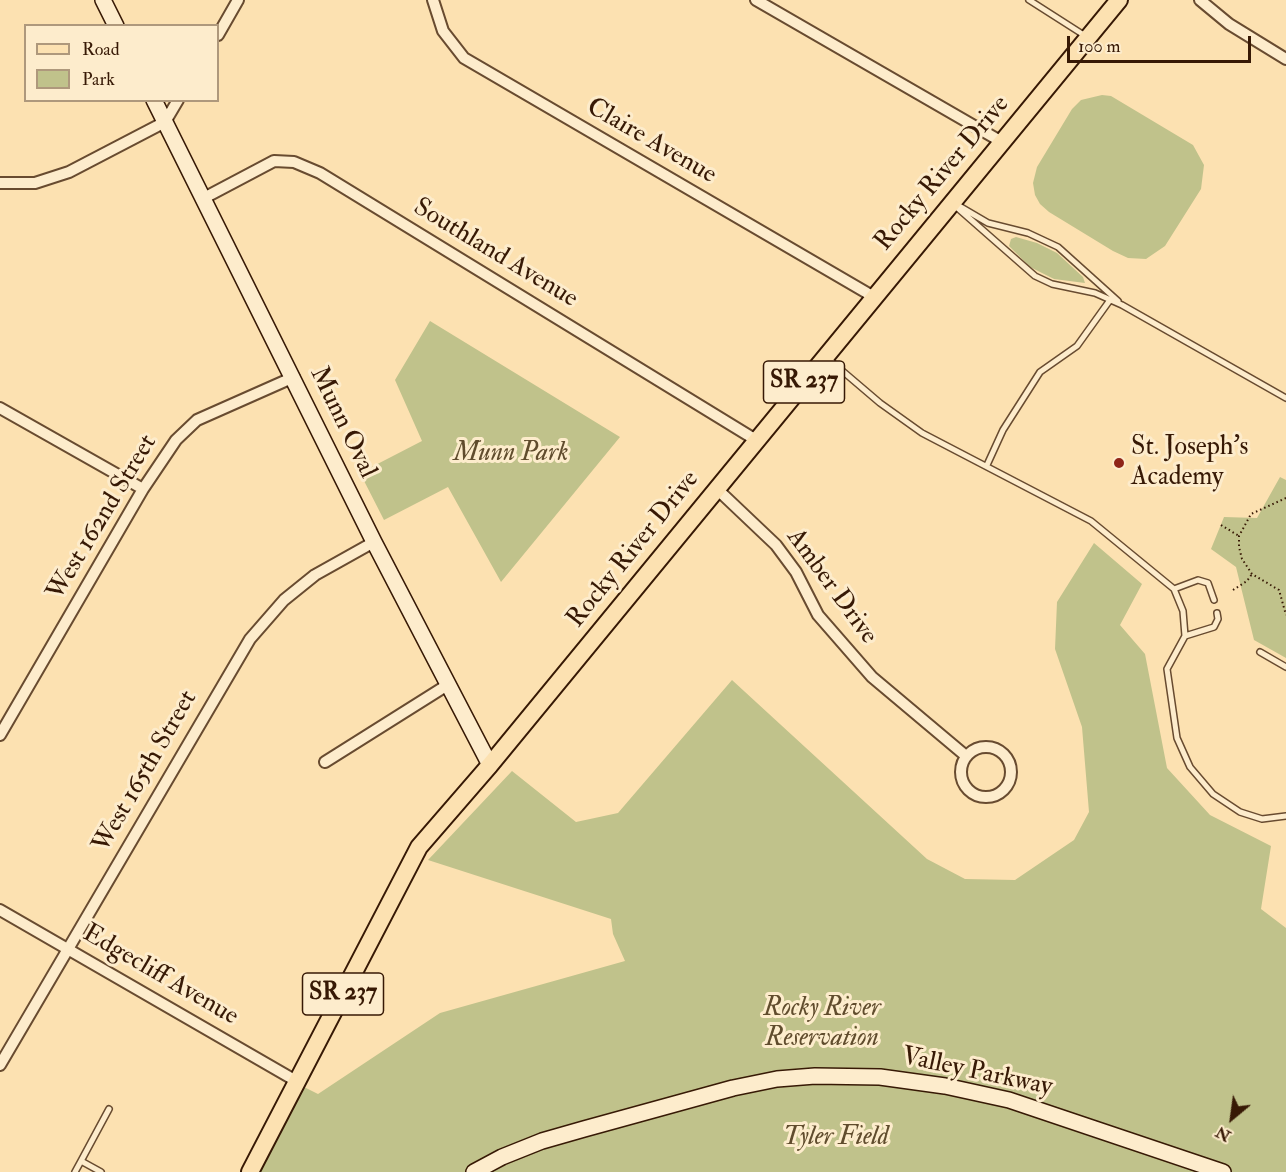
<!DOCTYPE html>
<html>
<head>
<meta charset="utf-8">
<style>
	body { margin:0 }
	#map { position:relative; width:1286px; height:1172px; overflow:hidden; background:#fce1b1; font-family:"IM FELL Double Pica",serif }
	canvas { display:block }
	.legend { position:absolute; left:24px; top:24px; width:195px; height:78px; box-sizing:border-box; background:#fdeccc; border:2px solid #ae987c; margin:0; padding:8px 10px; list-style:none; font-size:18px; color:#371905 }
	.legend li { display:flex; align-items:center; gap:12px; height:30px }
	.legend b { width:30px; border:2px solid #ae987c }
	.north { position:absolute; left:1202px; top:1088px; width:60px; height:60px; -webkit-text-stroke:4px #fdeccc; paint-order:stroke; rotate:209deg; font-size:16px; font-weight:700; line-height:24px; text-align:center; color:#371905 }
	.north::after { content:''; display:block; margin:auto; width:21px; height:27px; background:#371905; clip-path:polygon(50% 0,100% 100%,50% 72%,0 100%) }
	.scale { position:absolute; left:1067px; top:36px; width:184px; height:27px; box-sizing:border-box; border:3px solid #371905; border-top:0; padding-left:8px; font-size:18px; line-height:21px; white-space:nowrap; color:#371905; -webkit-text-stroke:4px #fdeccc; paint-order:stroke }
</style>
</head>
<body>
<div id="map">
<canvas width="1286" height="1172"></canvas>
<ul class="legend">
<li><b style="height:8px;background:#fce1b1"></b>Road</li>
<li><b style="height:16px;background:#c0c28b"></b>Park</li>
</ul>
<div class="north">N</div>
<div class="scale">100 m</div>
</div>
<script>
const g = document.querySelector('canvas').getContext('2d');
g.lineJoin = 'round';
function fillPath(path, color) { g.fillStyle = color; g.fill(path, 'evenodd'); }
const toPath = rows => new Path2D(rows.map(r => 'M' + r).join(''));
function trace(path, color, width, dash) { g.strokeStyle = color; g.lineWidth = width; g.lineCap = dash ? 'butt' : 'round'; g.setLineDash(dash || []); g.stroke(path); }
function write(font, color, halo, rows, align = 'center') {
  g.font = font + ' "IM FELL Double Pica",serif'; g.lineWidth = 6; g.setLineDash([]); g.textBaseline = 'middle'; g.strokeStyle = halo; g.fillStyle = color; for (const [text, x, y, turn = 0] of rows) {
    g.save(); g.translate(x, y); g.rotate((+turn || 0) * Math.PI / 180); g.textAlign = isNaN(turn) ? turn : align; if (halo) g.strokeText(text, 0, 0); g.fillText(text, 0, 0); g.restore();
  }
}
fillPath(toPath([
	[1102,95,1111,96,1193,145,1204,165,1201,189,1165,246,1146,259,1128,258,1113,251,1049,212,1040,204,1035,195,1033,183,1037,167,1072,109,1081,100],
	[1016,237,1037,243,1057,253,1083,277,1085,283,1054,279,1030,267,1009,246,1011,239],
	[430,321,620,437,501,582,448,487,384,520,360,473,422,441,395,380],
	[1280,477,1286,480,1286,658,1254,640,1236,567,1211,549,1224,517,1257,518],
	[1094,543,1142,584,1120,625,1145,654,1167,768,1210,815,1271,846,1261,909,1286,928,1286,1172,250,1172,296,1083,318,1094,440,1013,625,961,613,934,611,919,428,860,512,771,576,822,618,813,732,680,927,859,965,879,1015,880,1074,840,1089,812,1082,727,1055,649,1057,602]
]), '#c0c28b');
const lane = toPath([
	[1029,0,1087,37],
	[953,204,1035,276,1052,284,1095,293,1122,305,1286,398],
	[959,206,988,223,1028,233,1058,247,1118,301],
	[826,357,880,403,922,433,1091,521,1174,589,1183,611,1185,636,1167,669,1177,738,1190,767,1213,794,1240,812,1262,819,1286,816],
	[987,465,1003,430,1040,372,1077,346,1110,300],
	[1174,589,1198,580,1208,583,1214,600],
	[1185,636,1214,627,1218,619,1217,613],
	[1260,652,1286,667],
	[81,1161,109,1109],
	[75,1172,81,1161,101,1172]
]);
const street = toPath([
	[433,0,443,31,464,58,874,297],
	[756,0,1002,142],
	[1200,0,1229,24,1286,59],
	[218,35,238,0],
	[0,183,35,183,69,172,165,122,178,100],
	[204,198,274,161,294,162,320,173,756,440],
	[0,408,143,489],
	[717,489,776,545,796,572,818,615,872,677,966,756],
	[0,735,143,489,176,440,197,420,294,377],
	'961 772a25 25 0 1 1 50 0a25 25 0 1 1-50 0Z',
	[325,762,449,684],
	[0,910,298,1082],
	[0,1065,250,639,284,600,315,575,374,542]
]);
const secondary = toPath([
	[103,0,116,26],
	[154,100,374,542,490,765],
	[474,1172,502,1157,542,1141,584,1129,733,1088,777,1079,815,1076,880,1077,945,1086,1009,1100,1223,1172]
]);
const primary = toPath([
	[250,1172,419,847,490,765,1119,0]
]);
trace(lane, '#684b30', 8);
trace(street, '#684b30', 14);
trace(secondary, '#371905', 18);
trace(primary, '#371905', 20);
trace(toPath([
	[1286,498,1251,514,1239,536,1239,547,1242,559,1252,574,1279,590,1286,615],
	[1221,525,1239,536],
	[1233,590,1247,581,1252,574]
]), '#371905', 2, [1.5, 3]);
trace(lane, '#fdeccc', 5);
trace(street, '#fdeccc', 10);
trace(secondary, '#fdeccc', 15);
trace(primary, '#fce1b1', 16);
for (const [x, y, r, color] of [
	[1119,463,6,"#8f2418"]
]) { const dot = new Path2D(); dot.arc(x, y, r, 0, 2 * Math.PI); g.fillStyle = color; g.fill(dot); trace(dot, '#fdeccc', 2); }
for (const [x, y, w] of [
	[804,382,81],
	[343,994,81]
]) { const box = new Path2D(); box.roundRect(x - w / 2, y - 21, w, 42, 4.5); g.fillStyle = '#fdeccc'; g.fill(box); trace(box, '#371905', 1.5); }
write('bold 24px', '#371905', null, [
	["SR 237",804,382],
	["SR 237",343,994]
]);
write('26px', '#371905', '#fdeccc', [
	["Claire Avenue",651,142,30],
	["Rocky River Drive",943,174,-50],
	["Southland Avenue",495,254,31],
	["Munn Oval",342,423,64],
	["West 162nd Street",103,518,-59],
	["Rocky River Drive",634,550,-51],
	["Amber Drive",831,587,54],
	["West 165th Street",146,772,-60],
	["Edgecliff Avenue",160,976,30],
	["Valley Parkway",977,1073,12]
]);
write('26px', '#371905', '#fdeccc', [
	["St. Joseph's",1131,448],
	["Academy",1131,478]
], 'left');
write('italic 26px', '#604c2d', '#fdeccc', [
	["Munn Park",511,454],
	["Rocky River",822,1009],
	["Reservation",822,1039],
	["Tyler Field",836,1138]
]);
</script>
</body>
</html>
